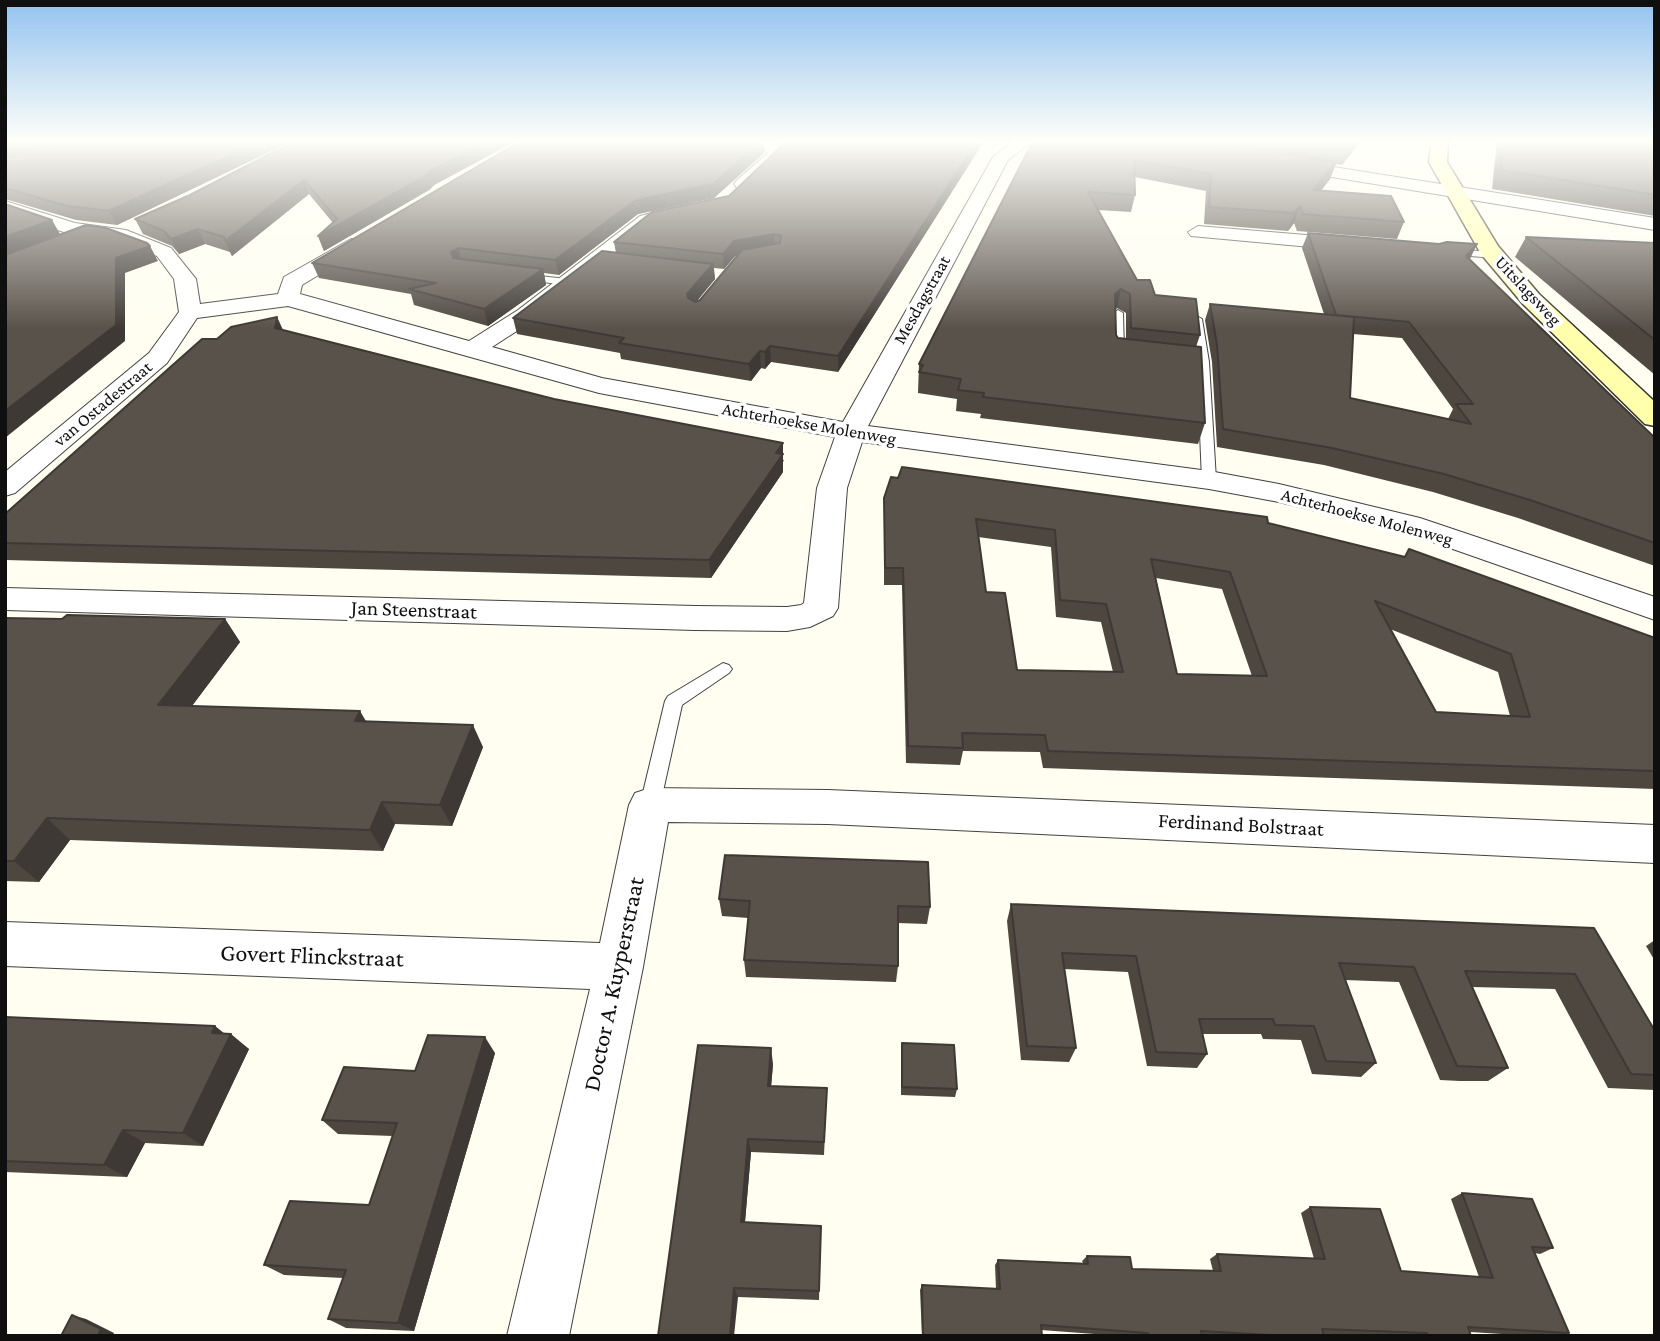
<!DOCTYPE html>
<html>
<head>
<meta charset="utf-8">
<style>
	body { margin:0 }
	#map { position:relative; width:1660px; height:1341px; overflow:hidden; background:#fffef1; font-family:"Crimson Pro",serif }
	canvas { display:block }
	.frame { position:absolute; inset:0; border:7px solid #0f0f0f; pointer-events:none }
</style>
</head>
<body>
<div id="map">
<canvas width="1660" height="1341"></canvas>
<div class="frame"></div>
</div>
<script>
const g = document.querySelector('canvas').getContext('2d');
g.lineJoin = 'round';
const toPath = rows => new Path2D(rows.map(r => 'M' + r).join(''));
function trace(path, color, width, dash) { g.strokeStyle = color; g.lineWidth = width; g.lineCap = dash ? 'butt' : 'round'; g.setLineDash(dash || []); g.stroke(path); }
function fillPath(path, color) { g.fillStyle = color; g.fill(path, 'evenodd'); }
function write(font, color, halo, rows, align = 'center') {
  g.font = font + ' "Crimson Pro",serif'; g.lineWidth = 7; g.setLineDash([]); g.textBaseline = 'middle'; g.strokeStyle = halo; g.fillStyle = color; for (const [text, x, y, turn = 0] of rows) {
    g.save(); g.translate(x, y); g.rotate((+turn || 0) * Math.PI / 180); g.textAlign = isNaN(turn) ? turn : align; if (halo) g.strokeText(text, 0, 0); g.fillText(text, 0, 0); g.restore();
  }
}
const lane = toPath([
	[1450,249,1494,252,1499,255,1494,258,1447,254,1447,250,1450,249],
	[521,274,567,279,572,282,567,285,517,279,516,277,521,274],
	[1118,310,1123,313,1124,351,1129,354,1123,357,1112,353,1113,313,1118,310],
	[1197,316,1202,319,1209,362,1216,480,1209,484,1202,480,1197,362,1192,319,1197,316],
	[723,663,729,665,732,669,729,673,682,705,660,805,657,811,650,813,643,811,640,805,665,701,668,696,723,663]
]);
const street = toPath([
	[756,141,774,141,786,153,749,188,737,188,734,184,737,180,768,153,756,141],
	[1014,141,1033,141,1008,160,868,426,1209,471,1279,484,1420,518,1655,597,1655,620,1410,534,1279,502,1209,489,862,442,847,488,838,608,833,616,810,627,787,631,695,630,5,610,5,588,695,606,787,607,801,605,804,603,817,488,835,437,599,393,288,306,197,318,167,363,15,493,5,496,5,472,149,353,179,312,174,279,157,256,115,240,73,235,5,213,5,201,75,223,126,230,171,248,196,279,200,304,278,294,284,277,351,239,365,239,368,243,365,247,302,285,300,294,469,341,518,310,640,216,656,212,663,214,666,218,663,222,653,224,534,320,492,347,602,378,843,422,993,157,1014,141],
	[1283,159,1655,218,1655,230,1277,168,1275,164,1277,160,1283,159],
	[1198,226,1354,239,1361,241,1364,245,1361,249,1354,251,1191,236,1188,232,1198,226],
	[650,788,828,790,1655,825,1655,863,828,824,668,822,643,967,569,1336,507,1336,590,989,5,966,5,922,600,943,629,805,635,793,650,788]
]);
const secondary = toPath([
	[1432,141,1448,141,1447,162,1498,246,1539,294,1655,402,1655,426,1645,424,1523,304,1481,254,1429,162,1432,141]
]);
trace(lane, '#424242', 2);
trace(street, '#424242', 2);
trace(secondary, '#313131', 3);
fillPath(lane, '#fff');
fillPath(street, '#fff');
fillPath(secondary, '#ffffac');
fillPath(toPath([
	[5,141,59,141,13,156,292,141,117,225,76,220,5,199],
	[295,141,516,141,434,185,429,190,324,251,318,236,333,223,309,194,232,256,230,252,205,244,179,254,172,246,143,234,135,219,190,195],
	[777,141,984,141,838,372,771,362,765,369,761,368,751,381,621,359,620,353,517,334,513,318,616,253,614,242,729,196,783,146],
	[735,256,737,256,700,300,697,301,715,279,714,268,724,269],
	[1033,141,1361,141,1342,165,1336,164,1330,179,1321,191,1404,222,1397,239,1297,231,1294,223,1288,231,1204,224,1206,191,1135,177,1135,195,1131,212,1098,210,1137,280,1200,335,1196,347,1205,423,1198,444,980,418,981,414,956,411,957,399,918,393,919,364],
	[1117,308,1126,313,1126,339,1118,338,1116,335,1115,309],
	[1497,141,1655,141,1655,216,1492,189],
	[764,153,714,198,638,214,559,275,544,273,546,285,488,326,414,305,411,294,319,278,312,263],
	[1308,233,1469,260,1655,438,1655,566,1518,518,1433,492,1324,465,1217,447,1212,362,1205,320,1210,304,1324,314,1302,248],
	[1353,334,1402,338,1453,409,1448,419,1350,398],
	[1526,237,1655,243,1655,375,1515,257],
	[277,317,283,330,784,460,783,462,783,472,711,578,5,560,5,514,217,339],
	[884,498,1268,523,1655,638,1655,789,1043,768,1040,752,963,751,960,765,906,763,902,585,884,585],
	[978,537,1051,547,1056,617,1101,622,1113,672,1017,670,986,592],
	[1156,578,1222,589,1252,676,1177,674],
	[1390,629,1498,672,1510,716,1436,712],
	[5,618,62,619,225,619,240,642,192,706,366,721,483,747,452,826,395,824,383,851,70,840,39,882,5,881],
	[719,899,930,907,927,924,898,923,898,966,896,982,746,977,744,960,748,918,722,916],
	[1011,904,1594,928,1655,1031,1655,1090,1608,1088,1555,989,1472,987,1508,1068,1488,1081,1460,1081,1440,1080,1399,982,1345,980,1376,1063,1361,1077,1312,1074,1301,1040,1263,1039,1261,1034,1202,1034,1207,1054,1197,1068,1147,1066,1128,972,1064,969,1076,1048,1069,1062,1021,1060,1007,921],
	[1655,940,1655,961,1646,946],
	[5,1017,215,1026,225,1034,249,1049,203,1146,145,1143,127,1177,5,1172],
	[902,1043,957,1089,955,1097,901,1095,901,1051],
	[495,1053,414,1331,346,1328,328,1319,343,1278,284,1275,264,1265,369,1205,393,1136,338,1134,322,1120,415,1071],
	[773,1064,771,1086,827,1088,824,1155,751,1152,745,1222,821,1226,819,1300,738,1297,658,1336],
	[1462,1193,1553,1248,1540,1254,1534,1253,1569,1333,1559,1336,1534,1336,1470,1332,1471,1336,1376,1336,1323,1334,1324,1336,1121,1336,1041,1330,1042,1336,922,1336,920,1290,922,1285,996,1289,995,1265,998,1260,1083,1263,1082,1261,1087,1256,1132,1269,1213,1271,1210,1259,1217,1254,1314,1259,1301,1213,1310,1207,1401,1271,1479,1277,1451,1199]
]), '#4d4740');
fillPath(toPath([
	[11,141,59,141,5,158,5,143],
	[260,141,292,141,117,225,109,211],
	[488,141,516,141,434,185,429,190,324,251,318,236,430,171],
	[762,141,764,141,764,153,714,198,638,214,559,275,555,260,636,200],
	[977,141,984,141,838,372,838,356],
	[1354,141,1360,141,1342,165,1348,149],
	[1336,162,1330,179,1307,207,1313,190],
	[304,180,309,194,232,256,225,241],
	[1300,206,1294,223,1288,231,1294,213],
	[52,220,60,234,5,255,5,237],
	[198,229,205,244,179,254,171,239],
	[775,234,775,248,735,256,724,269,723,254,734,241],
	[1477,244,1470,259,1458,272,1466,256],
	[150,246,158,261,125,273,125,341,5,438,5,411,116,258],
	[458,248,462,263,456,267,451,252],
	[713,264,715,279,689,310,687,294],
	[543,269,546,285,488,326,484,309],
	[1121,289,1117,308,1110,313,1115,294],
	[277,317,284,333,275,328],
	[770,346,771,362,765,369,765,352],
	[760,351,761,368,751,381,749,364],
	[783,443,783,472,711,578,709,560],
	[225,619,240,642,176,727,158,705],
	[360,711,373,733,355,721],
	[473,725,483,747,452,826,440,805],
	[382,802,395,824,383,851,370,830],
	[47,818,70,840,39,882,14,861],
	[215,1026,229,1038,231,1034,249,1049,203,1146,183,1133,212,1033],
	[485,1037,495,1053,414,1331,398,1323],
	[771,1048,773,1064,770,1100,768,1086],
	[123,1130,145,1143,127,1177,104,1165],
	[748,1139,751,1152,744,1233,741,1222],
	[734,1288,738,1297,734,1336,730,1336],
	[72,1315,86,1319,114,1333,113,1336,98,1336]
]), '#3e3934');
const building = toPath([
	[62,141,260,141,109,211,67,206,5,188,5,158,62,141],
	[295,141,488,141,430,171,425,176,318,236,337,219,304,180,225,241,224,237,198,229,171,239,164,231,135,219,190,195,295,141],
	[521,141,762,141,713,184,636,200,555,260,458,248,451,252,453,258,543,269,484,309,409,289,436,283,312,263,521,141],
	[787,141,977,141,838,356,770,346,765,352,760,351,749,364,619,343,624,338,513,318,602,251,713,264,687,294,688,298,695,302,700,300,742,250,780,243,781,236,775,234,734,241,723,254,614,242,652,212,729,196,787,141],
	[1033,141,1202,141,1336,162,1313,190,1391,196,1404,222,1303,214,1300,206,1294,213,1209,207,1211,174,1134,160,1135,195,1088,192,1137,280,1150,280,1155,295,1196,299,1200,335,1131,328,1130,294,1121,289,1115,294,1116,335,1118,338,1201,347,1205,423,983,397,984,393,958,390,961,379,919,372,923,365,919,364,1033,141],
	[1296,141,1354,141,1348,149,1296,141],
	[1503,141,1640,141,1641,143,1655,144,1655,195,1501,170,1503,141],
	[5,204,52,220,5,237,5,204],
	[86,225,106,228,147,243,150,246,116,258,116,325,5,411,5,255,86,225],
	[1308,233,1439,244,1447,242,1477,244,1466,256,1655,438,1655,543,1530,500,1444,474,1332,448,1223,429,1217,345,1210,304,1354,317,1350,398,1471,424,1456,404,1473,404,1409,322,1336,315,1308,233],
	[1526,237,1655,243,1655,340,1526,237],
	[277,317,275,328,554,399,783,443,776,453,783,454,709,560,5,543,5,514,202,339,217,339,231,327,277,317],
	[902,467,1267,517,1268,523,1405,557,1409,549,1655,638,1655,771,1048,751,1045,735,962,733,963,748,908,746,903,568,885,568,884,498,891,477,898,478,902,467],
	[976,519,1055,530,1060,600,1106,604,1123,672,1017,670,1005,593,986,592,976,519],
	[1151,559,1230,572,1267,676,1177,674,1151,559],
	[1375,601,1511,654,1530,717,1436,712,1375,601],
	[67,615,225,619,158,705,360,711,355,721,473,725,440,805,382,802,370,830,47,818,14,861,5,861,5,618,62,619,67,615],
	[725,855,928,862,930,907,898,906,898,966,744,960,750,901,719,899,725,855],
	[1011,904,1594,928,1655,1031,1655,1075,1631,1074,1575,974,1465,971,1508,1068,1479,1067,1457,1066,1414,967,1339,963,1376,1063,1326,1061,1314,1026,1275,1025,1273,1019,1199,1019,1207,1054,1156,1052,1136,956,1062,953,1076,1048,1027,1046,1011,904],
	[5,1017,215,1026,212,1033,231,1034,183,1133,123,1130,104,1165,5,1161,5,1017],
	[428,1035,485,1037,398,1323,328,1319,346,1270,264,1265,290,1201,369,1205,397,1123,322,1120,344,1067,415,1071,428,1035],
	[902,1043,954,1045,957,1089,902,1087,902,1043],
	[698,1045,771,1048,768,1086,827,1088,824,1142,748,1139,741,1222,821,1226,819,1291,734,1288,730,1336,658,1336,698,1045],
	[1462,1193,1532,1199,1553,1248,1532,1247,1569,1333,1468,1327,1471,1336,1428,1336,1427,1333,1322,1329,1324,1336,1287,1336,1201,1331,1202,1336,1149,1336,1148,1333,1041,1325,1042,1336,923,1336,922,1285,1000,1289,998,1260,1088,1264,1087,1256,1130,1257,1132,1269,1221,1271,1217,1254,1325,1259,1310,1207,1380,1209,1401,1271,1493,1278,1462,1193],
	[72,1315,101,1329,98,1336,61,1336,72,1315]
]);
fillPath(building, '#59524a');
trace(building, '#3e3934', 2);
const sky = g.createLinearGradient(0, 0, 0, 329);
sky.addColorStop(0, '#92c2f0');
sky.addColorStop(0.43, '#fffff9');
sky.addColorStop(1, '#fffff900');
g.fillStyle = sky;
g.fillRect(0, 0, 1660, 329);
write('18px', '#0f0f0f', '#fff', [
	["Uitslagsweg",1528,291,47],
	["Mesdagstraat",922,300,-61],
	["van Ostadestraat",103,404,-40],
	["Achterhoekse Molenweg",809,424,10],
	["Achterhoekse Molenweg",1367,517,15]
]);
write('21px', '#0f0f0f', '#fff', [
	["Jan Steenstraat",414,610,2],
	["Ferdinand Bolstraat",1241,825,3]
]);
write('24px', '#0f0f0f', '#fff', [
	["Govert Flinckstraat",312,956,2],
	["Doctor A. Kuyperstraat",614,984,-78]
]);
</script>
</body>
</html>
